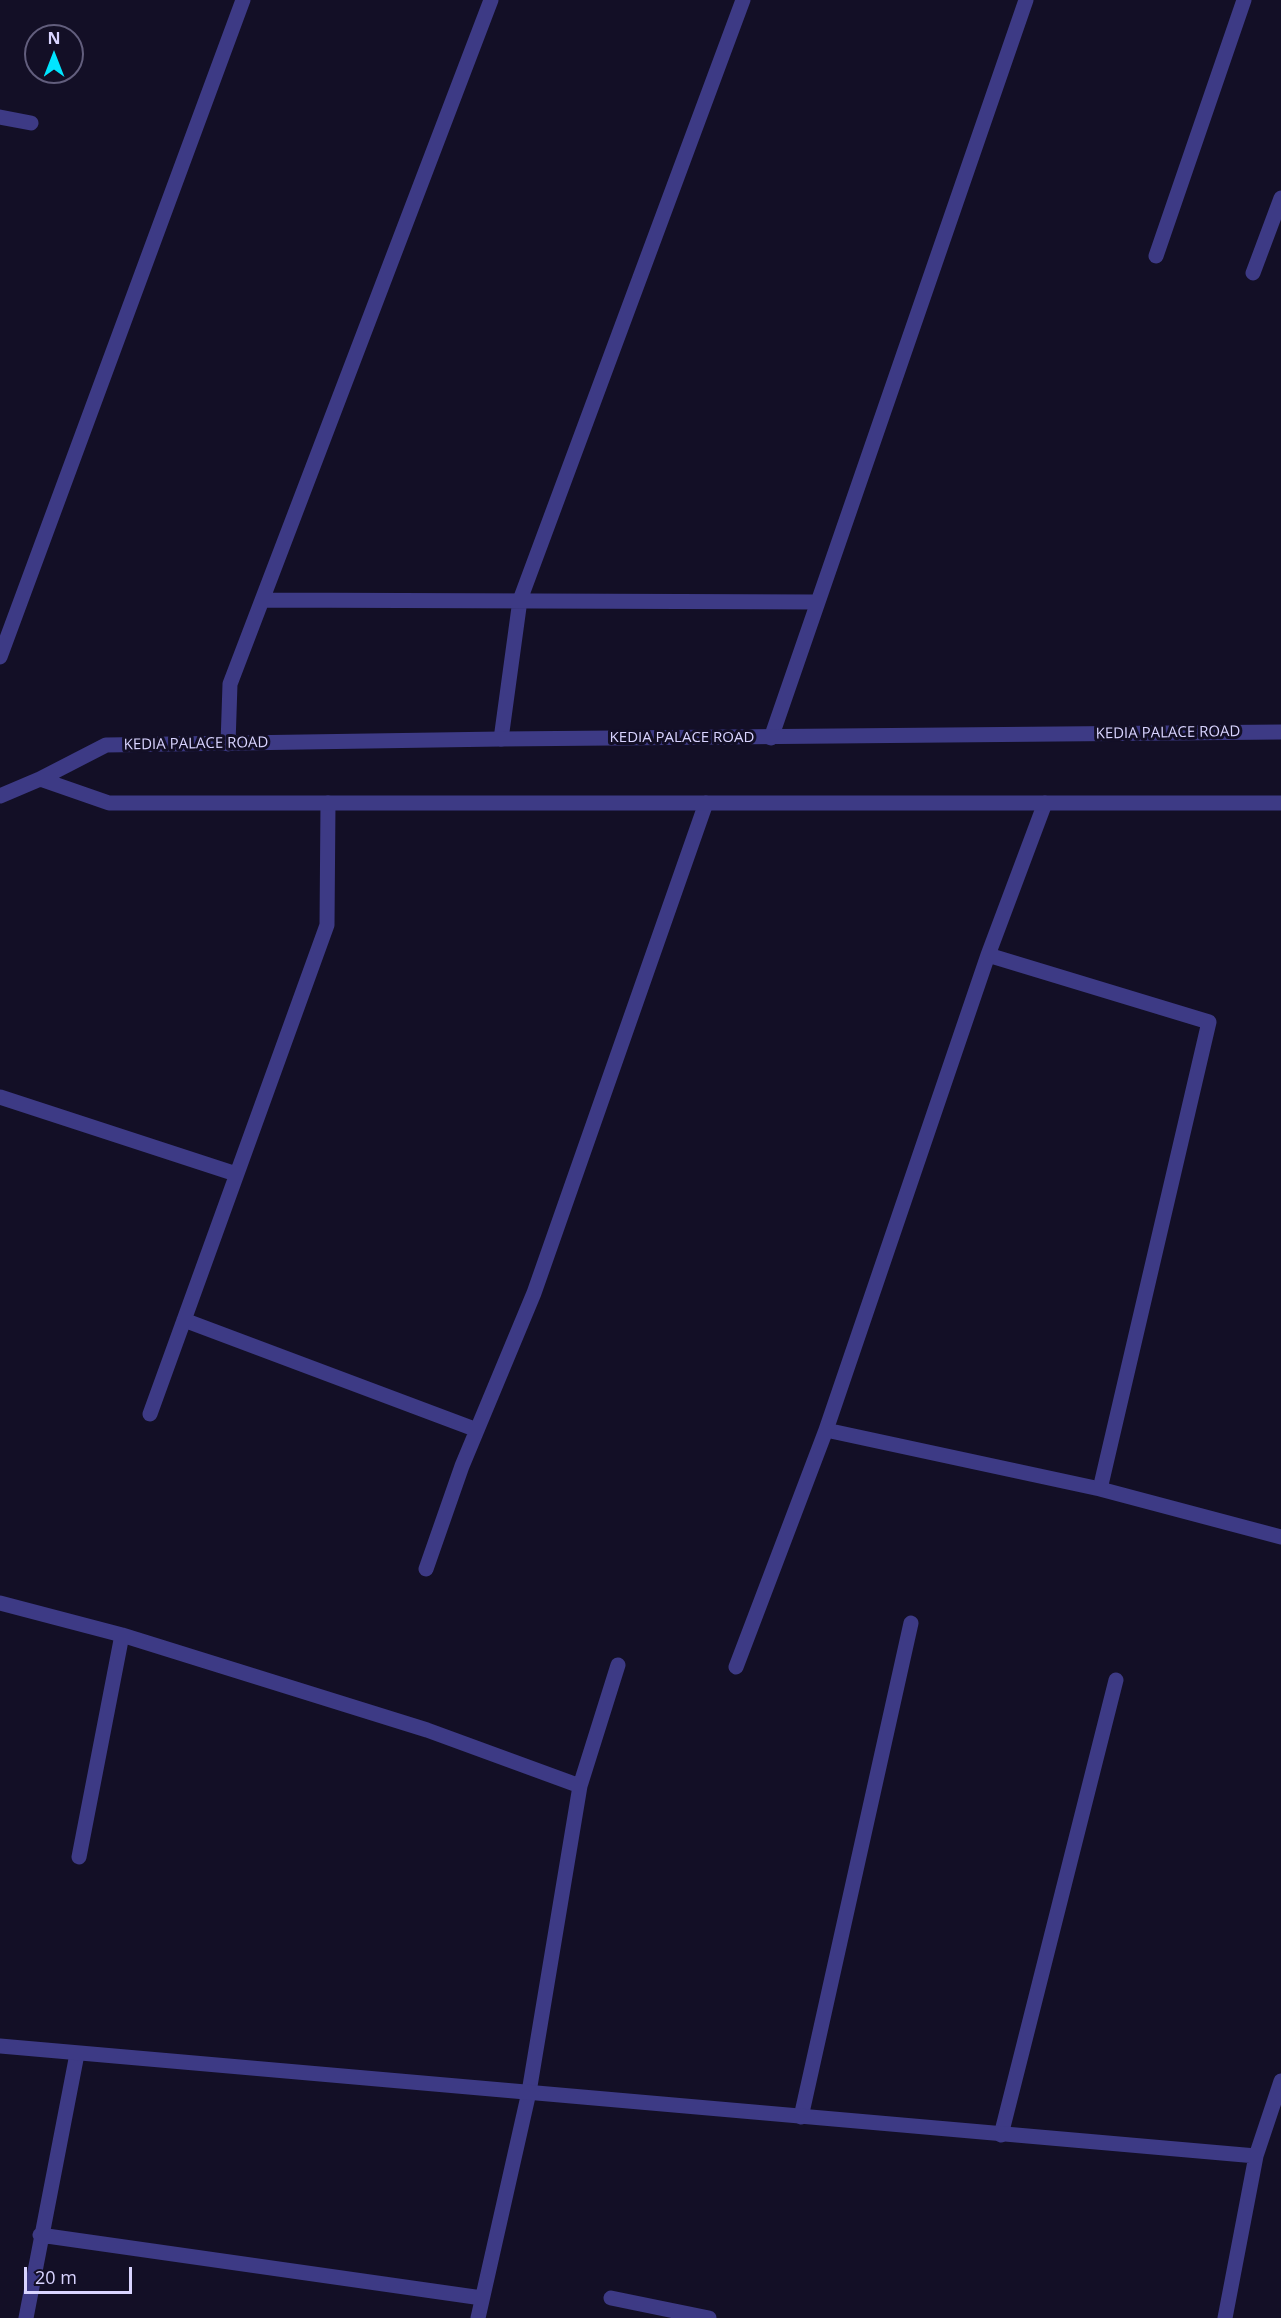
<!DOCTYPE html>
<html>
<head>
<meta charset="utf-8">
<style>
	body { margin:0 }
	#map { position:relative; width:1281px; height:2318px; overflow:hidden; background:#130f26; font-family:"Open Sans",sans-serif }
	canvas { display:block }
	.north { position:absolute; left:24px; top:24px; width:60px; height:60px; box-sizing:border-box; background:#130f26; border:2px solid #625e7d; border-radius:50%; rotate:0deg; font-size:16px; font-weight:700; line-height:24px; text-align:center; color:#d9d4ff }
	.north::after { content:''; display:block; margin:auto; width:21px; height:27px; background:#00e5ff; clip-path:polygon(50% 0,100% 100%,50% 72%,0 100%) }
	.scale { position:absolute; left:24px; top:2267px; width:108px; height:27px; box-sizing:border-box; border:3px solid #d9d4ff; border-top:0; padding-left:8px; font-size:18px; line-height:21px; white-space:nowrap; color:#d9d4ff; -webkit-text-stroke:4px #130f26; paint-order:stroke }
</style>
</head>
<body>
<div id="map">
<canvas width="1281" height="2318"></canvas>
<div class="north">N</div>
<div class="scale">20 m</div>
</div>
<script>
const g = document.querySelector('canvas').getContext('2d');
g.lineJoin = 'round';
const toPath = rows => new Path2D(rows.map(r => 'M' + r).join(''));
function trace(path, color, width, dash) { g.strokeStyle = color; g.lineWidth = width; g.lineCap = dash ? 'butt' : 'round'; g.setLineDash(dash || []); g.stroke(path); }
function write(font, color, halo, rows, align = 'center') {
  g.font = font + ' "Open Sans",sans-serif'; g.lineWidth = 6; g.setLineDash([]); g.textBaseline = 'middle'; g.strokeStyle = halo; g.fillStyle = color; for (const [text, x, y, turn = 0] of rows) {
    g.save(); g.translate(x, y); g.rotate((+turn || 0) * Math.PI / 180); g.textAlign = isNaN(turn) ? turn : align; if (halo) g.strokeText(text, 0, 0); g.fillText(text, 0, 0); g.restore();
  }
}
trace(toPath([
	[0,117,31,123],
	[1156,256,1244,0],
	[1253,273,1281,198],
	[262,600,818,602],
	[0,657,243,0],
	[771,738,1026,0],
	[501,739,520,600,743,0],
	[228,744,230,684,491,0],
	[988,955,1209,1022,1100,1489],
	[0,1097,236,1174],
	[184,1320,477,1430],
	[150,1414,327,925,328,803],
	[826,1430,1100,1489,1281,1537],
	[426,1569,462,1466,534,1293,706,803],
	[0,1603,122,1635,427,1730,580,1786,529,2092,478,2318],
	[736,1667,826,1430,988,955,1045,803],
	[580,1786,618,1665],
	[79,1857,122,1635],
	[801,2117,911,1623],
	[1001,2135,1116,1680],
	[40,2235,482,2298],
	[611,2298,709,2318],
	[26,2318,77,2054]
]), '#3d3a85', 15);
trace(toPath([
	[40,779,109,803,1281,803],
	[0,796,40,779,106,745,501,739,1281,732],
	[0,2046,1256,2156],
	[1225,2318,1256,2156,1281,2081]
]), '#3d3a85', 15);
write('15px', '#d9d4ff', '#130f26', [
	["KEDIA PALACE ROAD",1168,733,-1],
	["KEDIA PALACE ROAD",682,738],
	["KEDIA PALACE ROAD",196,744,-1]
]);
</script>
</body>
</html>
